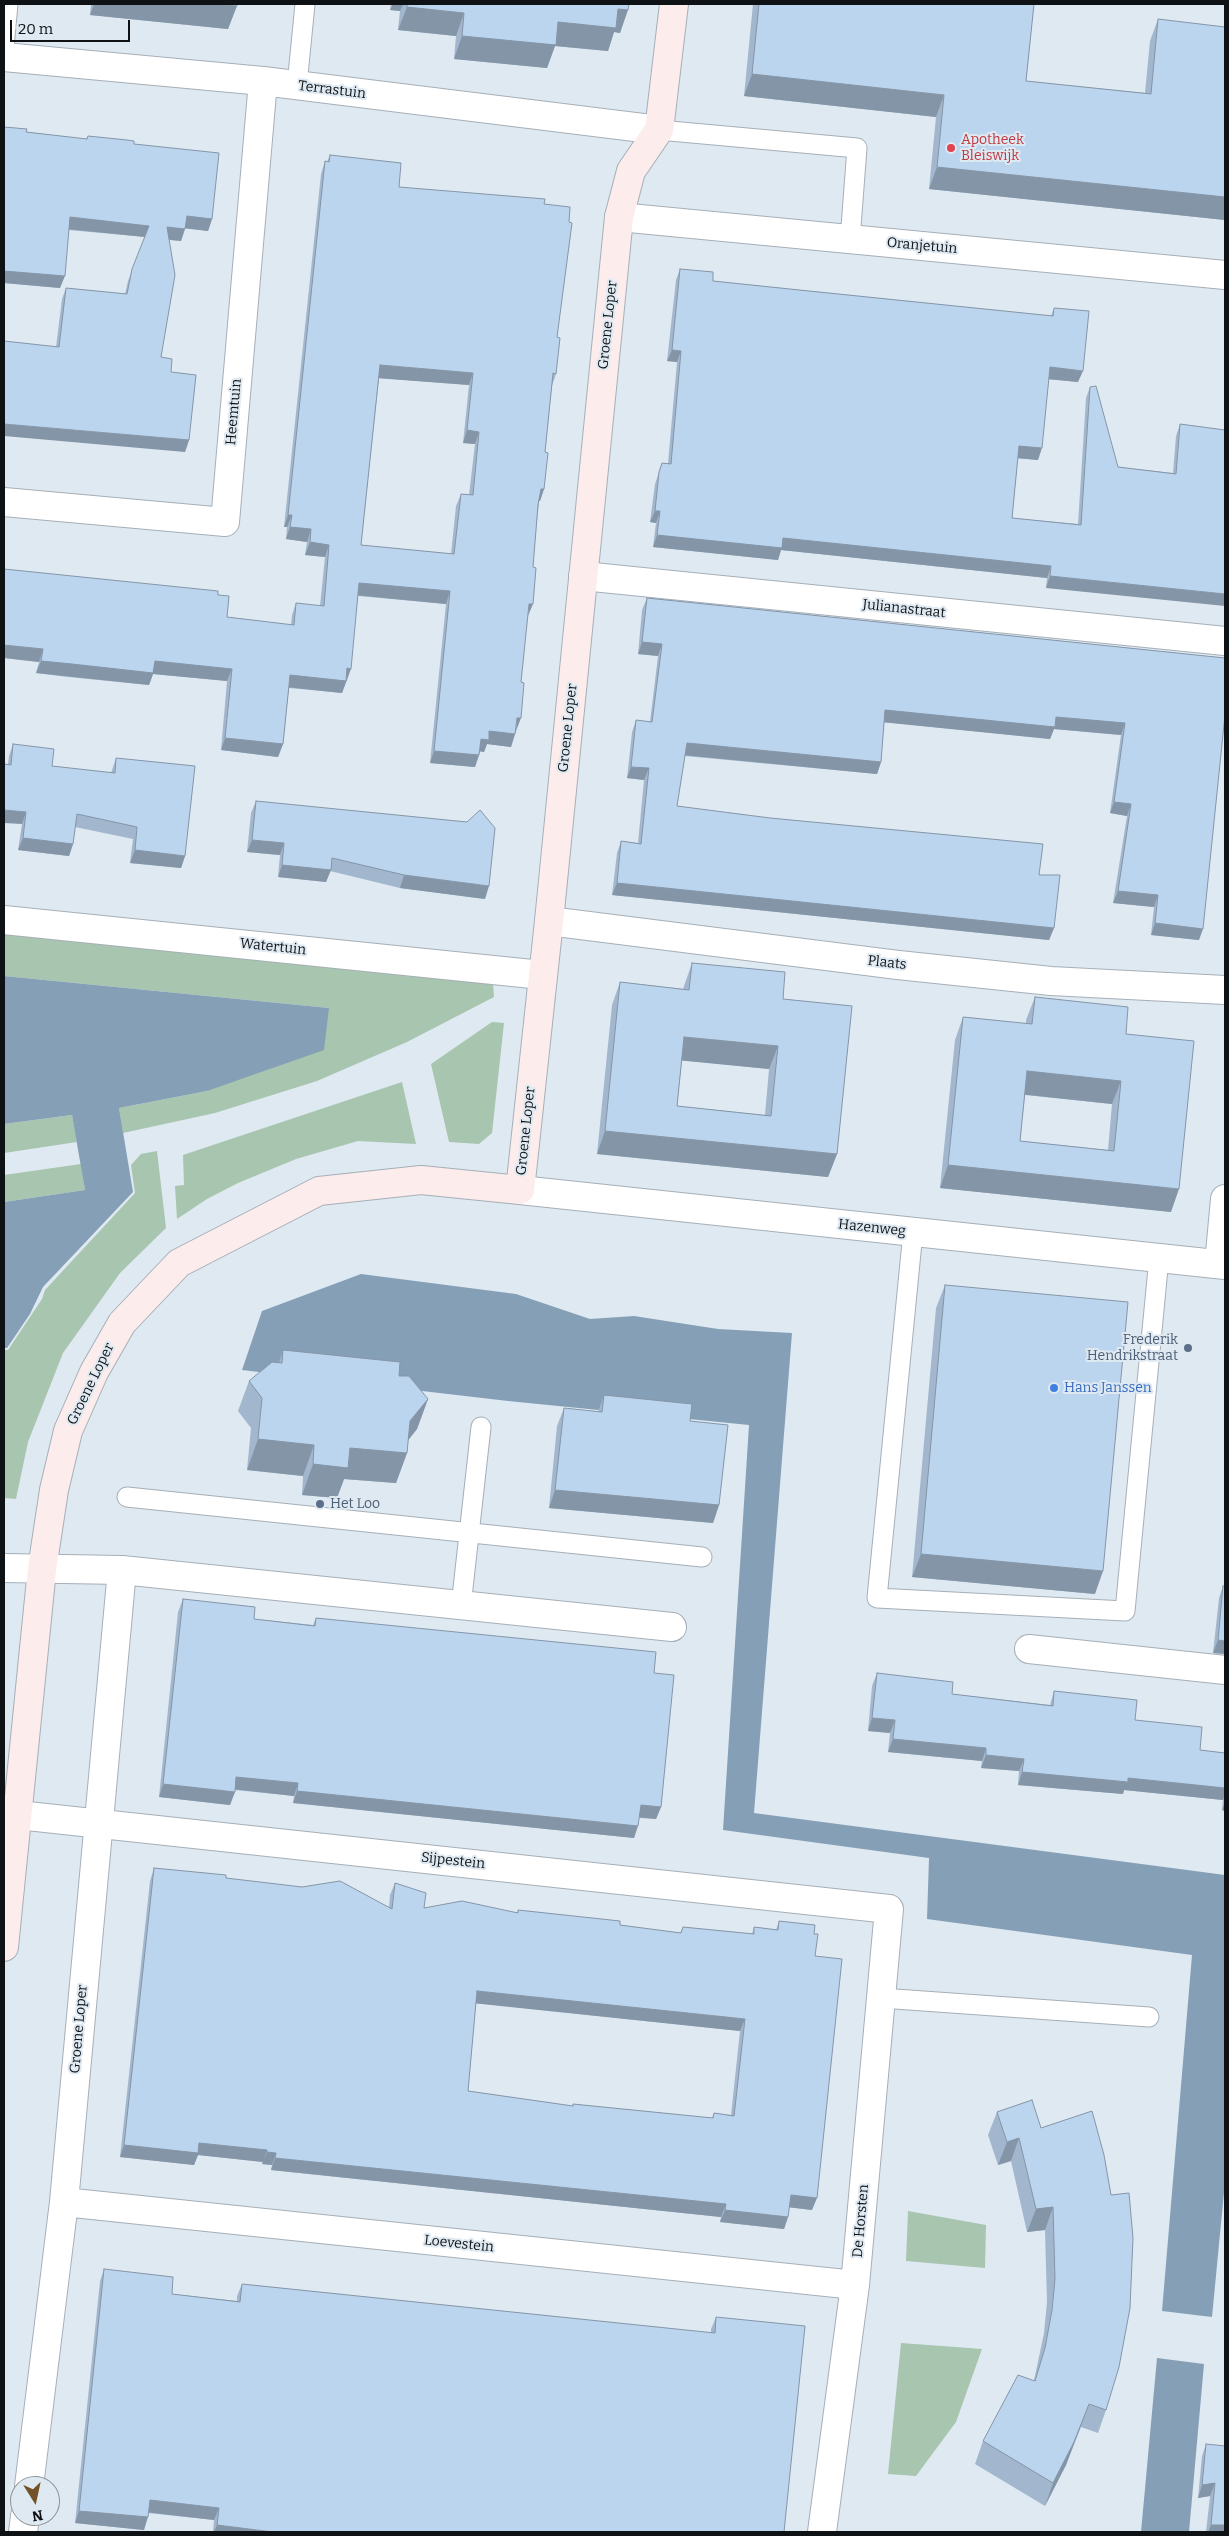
<!DOCTYPE html>
<html>
<head>
<meta charset="utf-8">
<style>
	body { margin:0 }
	#map { position:relative; width:1229px; height:2536px; overflow:hidden; background:#dfe9f2; font-family:Bitter,serif }
	canvas { display:block }
	.frame { position:absolute; inset:0; border:5px solid #0f1215; pointer-events:none }
	.north { position:absolute; left:10px; top:2476px; width:50px; height:50px; box-sizing:border-box; background:#dfe9f2; border:1px solid #8c939a; border-radius:50%; rotate:170deg; font-size:14px; font-weight:700; line-height:20px; text-align:center; color:#0f1215 }
	.north::after { content:''; display:block; margin:auto; width:18px; height:22px; background:#735229; clip-path:polygon(50% 0,100% 100%,50% 72%,0 100%) }
	.scale { position:absolute; left:10px; top:20px; width:120px; height:22px; box-sizing:border-box; border:2px solid #0f1215; border-top:0; padding-left:6px; font-size:15px; line-height:18px; white-space:nowrap; color:#0f1215; -webkit-text-stroke:4px #dfe9f2; paint-order:stroke }
</style>
</head>
<body>
<div id="map">
<canvas width="1229" height="2536"></canvas>
<div class="frame"></div>
<div class="north">N</div>
<div class="scale">20 m</div>
</div>
<script>
const g = document.querySelector('canvas').getContext('2d');
g.lineJoin = 'round';
function fillPath(path, color) { g.fillStyle = color; g.fill(path, 'evenodd'); }
const toPath = rows => new Path2D(rows.map(r => 'M' + r).join(''));
function trace(path, color, width, dash) { g.strokeStyle = color; g.lineWidth = width; g.lineCap = dash ? 'butt' : 'round'; g.setLineDash(dash || []); g.stroke(path); }
function write(font, color, halo, rows, align = 'center') {
  g.font = font + ' Bitter,serif'; g.lineWidth = 4; g.setLineDash([]); g.textBaseline = 'middle'; g.strokeStyle = halo; g.fillStyle = color; for (const [text, x, y, turn = 0] of rows) {
    g.save(); g.translate(x, y); g.rotate((+turn || 0) * Math.PI / 180); g.textAlign = isNaN(turn) ? turn : align; if (halo) g.strokeText(text, 0, 0); g.fillText(text, 0, 0); g.restore();
  }
}
fillPath(toPath([
	[4,934,493,983,494,997,407,1042,317,1081,215,1113,123,1133,119,1108,207,1091,329,1008,4,976],
	[492,1022,504,1023,492,1133,479,1144,449,1142,431,1064],
	[402,1082,416,1144,358,1141,296,1159,238,1183,207,1199,177,1219,175,1186,184,1185,183,1155],
	[72,1115,77,1142,4,1153,4,1124],
	[157,1151,166,1228,120,1273,63,1353,28,1442,16,1499,4,1498,4,1350,8,1350,42,1299,45,1290,135,1193,131,1165,141,1154],
	[81,1164,85,1190,4,1202,4,1175],
	[908,2211,986,2225,985,2268,906,2261],
	[901,2343,982,2349,956,2422,916,2476,888,2474]
]), '#a8c5af');
fillPath(toPath([
	[4,976,329,1008,324,1050,207,1091,119,1108,133,1192,43,1287,30,1314,7,1348,4,1348,4,1202,85,1190,72,1115,4,1124],
	[361,1274,516,1294,590,1319,634,1316,718,1329,792,1333,754,1813,1225,1875,1225,2182,1212,2317,1162,2311,1192,1955,927,1919,929,1858,723,1830,749,1425,508,1401,242,1370,262,1311],
	[1157,2358,1204,2364,1189,2532,1141,2532]
]), '#85a0b6');
const lane = toPath([
	[4,48,8,4],
	[297,85,305,4],
	[659,130,857,148,850,240],
	[913,1232,877,1598,1125,1611,1159,1258],
	[127,1497,702,1557],
	[461,1606,481,1427],
	[881,1998,1149,2017]
]);
const street = toPath([
	[4,57,263,81,659,130],
	[619,217,1225,275],
	[4,502,225,522,263,81],
	[583,576,1225,641],
	[4,920,542,975],
	[549,921,898,965,1051,981,1225,990],
	[520,1190,1225,1265],
	[1219,1264,1225,1199],
	[4,1568,122,1570,672,1627],
	[1029,1649,1225,1670],
	[18,1815,889,1909,855,2285,822,2532],
	[64,2202,855,2285],
	[29,2486,64,2202,122,1570],
	[23,2532,25,2516]
]);
const secondary = toPath([
	[4,1947,42,1569,54,1490,68,1431,94,1372,122,1323,179,1263,319,1191,421,1180,520,1190,549,921,619,217,631,171,659,130,674,4]
]);
trace(lane, '#a6afb7', 21);
trace(street, '#a6afb7', 30);
trace(secondary, '#a6afb7', 30);
trace(lane, '#fff', 19);
trace(street, '#fff', 28);
trace(secondary, '#fceceb', 28);
fillPath(toPath([
	[91,4,237,4,228,29,90,15],
	[391,4,629,4,620,33,614,32,608,51,555,46,547,68,454,59,456,36,398,30,400,11,390,10],
	[753,4,1034,4,1026,81,1145,93,1150,41,1158,19,1225,220,929,189,936,117,744,96],
	[4,127,26,132,86,139,88,136,134,144,212,219,208,231,185,228,181,241,169,240,161,357,171,372,189,440,185,452,56,347,62,299,66,288,125,294,128,281,145,237,69,230,60,288,4,283],
	[330,155,399,187,544,204,557,337,556,374,552,386,545,452,544,489,540,501,539,501,516,731,511,747,487,744,484,752,480,751,479,755,475,767,430,763,446,604,358,596,347,681,346,681,342,693,289,688,283,744,278,757,221,750,227,681,153,674,149,685,68,677,36,673,39,662,4,658,218,595,227,617,291,625,292,615,296,603,320,606,325,557,305,555,307,542,286,539,287,527,284,527,321,174,325,161,327,162],
	[379,378,469,385,463,443,475,444,469,495,461,494,456,506,451,554,361,545],
	[680,269,713,281,1051,316,1054,308,1078,382,1049,379,1038,460,1018,458,1012,518,1078,524,1086,398,1090,387,1118,467,1173,473,1176,436,1180,424,1225,430,1046,588,1047,578,781,550,778,560,653,547,656,523,650,522,655,484,662,463,668,463,677,362,667,361,676,280],
	[647,598,1225,658,1199,940,1151,935,1154,907,1113,903,1127,816,1110,813,1121,735,1054,729,1050,739,884,722,881,762,877,774,685,756,677,806,1039,875,1054,928,1049,940,612,895,617,853,621,841,638,843,644,780,627,778,632,732,636,720,650,722,658,656,638,654,642,610],
	[13,744,52,766,111,773,116,758,185,856,181,868,130,863,133,839,75,827,73,844,69,856,18,850,22,824,8,764,9,756],
	[256,801,485,899,400,888,330,871,326,882,278,877,280,855,247,852,251,813],
	[692,963,783,999,837,1154,828,1177,597,1154,612,1005,620,982,683,989,684,986],
	[682,1060,769,1069,765,1115,677,1106],
	[1035,997,1126,1034,1171,1212,940,1188,955,1040,963,1017,1026,1024,1026,1020],
	[1025,1095,1112,1104,1108,1150,1020,1141],
	[945,1285,1095,1594,912,1577,936,1308],
	[283,1350,399,1376,428,1399,417,1429,408,1440,407,1453,396,1483,344,1479,337,1498,302,1495,303,1476,247,1470,251,1428,238,1411,249,1381,279,1363],
	[604,1395,719,1505,713,1523,549,1508,557,1426,564,1408,598,1412],
	[1223,1586,1225,1586,1225,1654,1213,1653,1219,1598],
	[183,1599,254,1619,313,1625,316,1618,654,1673,661,1807,656,1819,639,1818,634,1838,293,1803,294,1796,235,1790,230,1805,159,1797,178,1612],
	[877,1673,952,1694,1050,1705,1054,1691,1135,1720,1200,1750,1225,1753,1225,1811,1222,1810,1223,1800,1124,1790,1123,1794,1018,1785,1019,1771,981,1768,982,1761,888,1752,890,1733,868,1731,872,1686],
	[154,1868,226,1878,389,1908,390,1895,395,1883,424,1908,517,1913,518,1910,620,1925,680,1933,683,1927,752,1934,754,1927,776,1930,779,1921,814,1934,815,1956,812,2210,789,2207,788,2217,784,2229,720,2222,721,2217,271,2170,272,2165,262,2164,263,2162,198,2155,194,2165,120,2157,150,1881],
	[476,2003,740,2031,731,2115,714,2113,712,2118,573,2104,572,2106,468,2091],
	[1032,2100,1106,2410,1098,2433,1081,2427,1066,2465,1045,2506,975,2464,983,2441,1034,2380,1036,2371,1044,2333,1047,2302,1045,2230,1027,2232,1011,2161,998,2165,988,2135,997,2112],
	[104,2269,172,2294,237,2301,237,2296,242,2284,711,2333,711,2329,716,2317,784,2532,213,2532,214,2520,148,2513,144,2530,75,2523,100,2281],
	[1206,2444,1225,2532,1206,2532,1210,2496,1198,2498,1202,2456]
]), '#a2b7cd');
fillPath(toPath([
	[94,4,215,4,237,6,228,29,90,15],
	[393,4,403,4,400,11,390,10],
	[407,7,464,13,456,36,398,30],
	[618,9,628,10,620,33,614,32,608,51,555,46,547,68,454,59,462,36,558,22],
	[752,74,944,95,936,117,744,96],
	[937,167,1225,197,1225,220,929,189],
	[187,216,212,219,208,231,182,228],
	[70,217,149,226,145,237,66,229],
	[167,227,185,229,181,241,163,239],
	[4,271,65,276,60,288,4,283],
	[672,350,681,351,677,362,667,361],
	[380,365,473,373,469,385,376,378],
	[1050,367,1083,371,1078,382,1046,379],
	[4,424,189,440,185,452,4,436],
	[467,430,479,432,475,444,463,443],
	[1019,446,1042,448,1038,460,1015,458],
	[541,489,544,489,540,501,536,501],
	[655,511,660,511,656,523,650,522],
	[288,515,292,515,287,527,284,527],
	[290,527,311,529,307,542,286,539],
	[657,535,783,538,1051,566,1047,578,781,550,778,560,653,547],
	[310,542,329,545,325,557,305,555],
	[1050,576,1225,594,1225,606,1046,588],
	[359,583,450,591,446,604,354,595],
	[529,604,533,604,528,616],
	[642,642,662,644,658,656,638,654],
	[4,645,43,649,39,662,4,658],
	[41,661,155,661,232,669,227,681,153,674,149,685,36,673],
	[347,668,351,669,342,693,286,687,290,675],
	[885,710,1056,717,1125,723,1121,735,1054,729,1050,739,881,722],
	[517,718,521,718,516,731],
	[489,731,515,734,511,747,487,744,484,752,477,751,481,739],
	[225,738,283,744,278,757,221,750],
	[687,743,881,762,877,774,682,755],
	[434,751,479,755,475,767,430,763],
	[631,767,649,768,644,780,627,778],
	[1114,802,1131,804,1127,816,1110,813],
	[4,810,26,812,22,824,4,823],
	[23,838,73,844,69,856,18,850],
	[252,840,284,843,280,855,247,852],
	[135,850,185,856,181,868,130,863],
	[282,865,331,870,326,882,278,877],
	[404,875,489,886,485,899,400,888],
	[617,883,1054,928,1049,940,612,895],
	[1118,891,1158,895,1154,907,1113,903],
	[1155,923,1203,929,1199,940,1151,935],
	[684,1037,778,1046,769,1069,676,1060],
	[1027,1071,1121,1081,1112,1104,1019,1094],
	[605,1131,837,1154,828,1177,597,1154],
	[948,1165,1179,1189,1171,1212,940,1188],
	[428,1399,417,1429,399,1452,410,1421],
	[258,1439,314,1445,303,1476,247,1470],
	[350,1448,407,1453,396,1483,344,1479,337,1498,302,1495,313,1464],
	[555,1490,719,1505,713,1523,549,1508],
	[921,1554,1103,1571,1095,1594,912,1577],
	[1218,1640,1225,1641,1225,1654,1213,1653],
	[872,1718,895,1720,890,1733,868,1731],
	[893,1739,986,1748,982,1761,888,1752],
	[986,1755,1024,1759,1019,1771,981,1768],
	[1022,1772,1128,1778,1225,1788,1225,1794,1223,1800,1124,1790,1123,1794,1018,1785],
	[236,1777,298,1783,294,1796,232,1789],
	[163,1784,235,1792,230,1805,159,1797],
	[297,1791,638,1826,634,1838,293,1803],
	[1225,1802,1225,1811,1222,1810],
	[641,1805,661,1807,656,1819,636,1817],
	[477,1991,745,2019,740,2031,472,2003],
	[1019,2138,1011,2161,998,2165,1007,2142],
	[199,2143,267,2150,263,2162,198,2155,194,2165,120,2157,124,2145],
	[267,2152,276,2153,272,2165,262,2164],
	[275,2158,726,2204,721,2217,271,2170],
	[791,2195,817,2198,812,2210,786,2207],
	[1053,2207,1045,2230,1027,2232,1036,2209],
	[725,2210,788,2217,784,2229,720,2222],
	[1089,2404,1066,2465,1045,2506,1053,2483],
	[1215,2483,1210,2496,1198,2498,1202,2485],
	[150,2500,219,2508,214,2520,145,2512],
	[79,2511,148,2517,144,2530,75,2523],
	[217,2525,273,2532,214,2532],
	[1211,2525,1225,2525,1225,2532,1208,2532]
]), '#8495a7');
const building = toPath([
	[215,4,237,4,237,6,215,4],
	[407,4,629,4,628,10,618,9,616,28,558,22,556,45,462,36,464,13,407,7,407,4],
	[759,4,1034,4,1026,81,1151,94,1158,19,1225,27,1225,197,937,167,944,95,752,74,759,4],
	[4,127,27,129,26,132,87,139,88,136,127,140,134,141,134,144,219,153,212,219,187,216,185,229,167,227,175,275,161,357,172,359,171,372,196,375,189,440,4,424,4,341,59,347,66,288,127,294,132,269,149,226,70,217,65,276,4,271,4,127],
	[330,155,401,163,399,187,545,199,544,204,570,207,569,222,572,223,557,337,560,338,556,374,553,373,545,452,548,453,544,489,541,489,538,505,533,567,536,568,533,604,529,604,521,682,524,683,521,718,517,718,515,734,489,731,489,740,481,739,479,755,434,751,450,591,359,583,351,669,347,668,346,681,290,675,283,744,225,738,232,669,155,661,153,673,72,664,41,661,43,649,4,645,4,569,218,591,218,595,229,596,227,617,294,625,296,603,324,606,329,545,310,542,311,529,290,527,292,515,288,515,325,161,329,162,330,155],
	[380,365,473,373,467,430,479,432,473,495,461,494,454,554,361,545,380,365],
	[680,269,713,272,713,281,809,291,1053,316,1054,308,1089,311,1083,371,1050,367,1042,448,1019,446,1012,518,1081,525,1090,387,1096,386,1118,467,1176,474,1180,424,1225,430,1225,594,1050,576,1051,566,783,538,782,548,657,535,660,511,655,511,659,472,662,463,671,464,681,351,672,350,680,269],
	[647,598,1225,658,1225,715,1203,929,1155,923,1158,895,1118,891,1131,804,1114,802,1125,723,1056,717,1055,727,885,710,881,762,687,743,677,806,770,818,1043,844,1039,875,1060,875,1054,928,617,883,621,841,641,844,649,768,631,767,636,720,652,722,662,644,642,642,647,598],
	[13,744,54,749,52,766,115,773,116,758,195,766,185,856,135,850,137,827,77,814,73,844,23,838,26,812,4,810,4,764,11,765,13,744],
	[256,801,467,822,480,810,495,828,489,886,404,875,332,858,331,870,282,865,284,843,252,840,256,801],
	[692,963,785,972,783,999,852,1006,837,1154,605,1131,620,982,689,990,692,963],
	[684,1037,778,1046,771,1116,677,1106,684,1037],
	[1035,997,1128,1007,1126,1034,1194,1041,1179,1189,948,1165,963,1017,1032,1024,1035,997],
	[1027,1071,1121,1081,1114,1151,1020,1141,1027,1071],
	[945,1285,1128,1302,1103,1571,921,1554,945,1285],
	[283,1350,400,1362,399,1376,409,1376,428,1399,410,1421,407,1453,350,1448,348,1468,313,1464,314,1445,258,1439,262,1398,249,1381,272,1362,282,1363,283,1350],
	[604,1395,692,1404,690,1421,728,1425,719,1505,555,1490,564,1408,602,1412,604,1395],
	[1223,1586,1225,1586,1225,1641,1218,1640,1223,1586],
	[183,1599,255,1607,254,1619,315,1626,316,1618,656,1652,654,1673,674,1675,661,1807,641,1805,638,1826,297,1791,298,1783,236,1777,235,1792,163,1784,183,1599],
	[877,1673,953,1682,952,1694,1053,1706,1054,1691,1137,1700,1135,1720,1202,1727,1200,1750,1225,1753,1225,1788,1128,1778,1128,1782,1022,1772,1024,1759,986,1755,986,1748,893,1739,895,1720,872,1718,877,1673],
	[154,1868,226,1875,226,1878,302,1887,340,1881,392,1909,395,1883,426,1893,424,1908,462,1901,518,1913,518,1910,620,1921,620,1925,681,1933,683,1927,754,1934,754,1927,778,1930,779,1921,815,1925,814,1934,818,1934,815,1956,842,1959,817,2198,791,2195,788,2217,725,2210,726,2204,275,2158,276,2153,267,2152,267,2150,199,2143,198,2153,124,2145,154,1868],
	[477,1991,745,2019,734,2116,714,2113,713,2118,573,2104,573,2106,468,2091,477,1991],
	[1032,2100,1041,2128,1092,2111,1104,2155,1111,2195,1129,2193,1133,2238,1130,2308,1119,2367,1106,2410,1089,2404,1074,2442,1053,2483,983,2441,1018,2375,1035,2381,1045,2348,1052,2310,1055,2279,1053,2207,1036,2209,1019,2138,1007,2142,997,2112,1032,2100],
	[104,2269,173,2277,172,2294,240,2302,242,2284,715,2333,716,2317,805,2326,784,2532,273,2532,217,2525,219,2508,150,2500,148,2517,79,2511,104,2269],
	[1206,2444,1225,2446,1225,2525,1211,2525,1215,2483,1202,2485,1206,2444]
]);
fillPath(building, '#bcd5ee');
trace(building, '#8495a7', 1);
for (const [x, y, r, color] of [
	[951,148,5,"#e0444e"],
	[1188,1348,5,"#5c6f8a"],
	[1054,1388,5,"#3f7fe0"],
	[320,1504,5,"#5c6f8a"]
]) { const dot = new Path2D(); dot.arc(x, y, r, 0, 2 * Math.PI); g.fillStyle = color; g.fill(dot); trace(dot, '#dfe9f2', 2); }
write('14px', '#0f1215', '#dfe9f2', [
	["Terrastuin",332,90,7],
	["Oranjetuin",922,246,5],
	["Groene Loper",608,325,-84],
	["Heemtuin",234,412,-85],
	["Julianastraat",904,609,6],
	["Groene Loper",568,728,-84],
	["Watertuin",273,947,6],
	["Plaats",887,963,6],
	["Groene Loper",526,1131,-84],
	["Hazenweg",872,1228,6],
	["Groene Loper",91,1384,-64],
	["Sijpestein",453,1861,6],
	["Groene Loper",79,2029,-85],
	["De Horsten",861,2221,-85],
	["Loevestein",459,2244,6]
]);
write('14px', '#be3a42', '#dfe9f2', [
	["Apotheek",961,140],
	["Bleiswijk",961,156]
], 'left');
write('14px', '#4e5e75', '#dfe9f2', [
	["Frederik",1178,1340],
	["Hendrikstraat",1178,1356],
	["Het Loo",330,1504,"left"]
], 'right');
write('14px', '#366cbe', '#dfe9f2', [
	["Hans Janssen",1064,1388]
], 'left');
</script>
</body>
</html>
